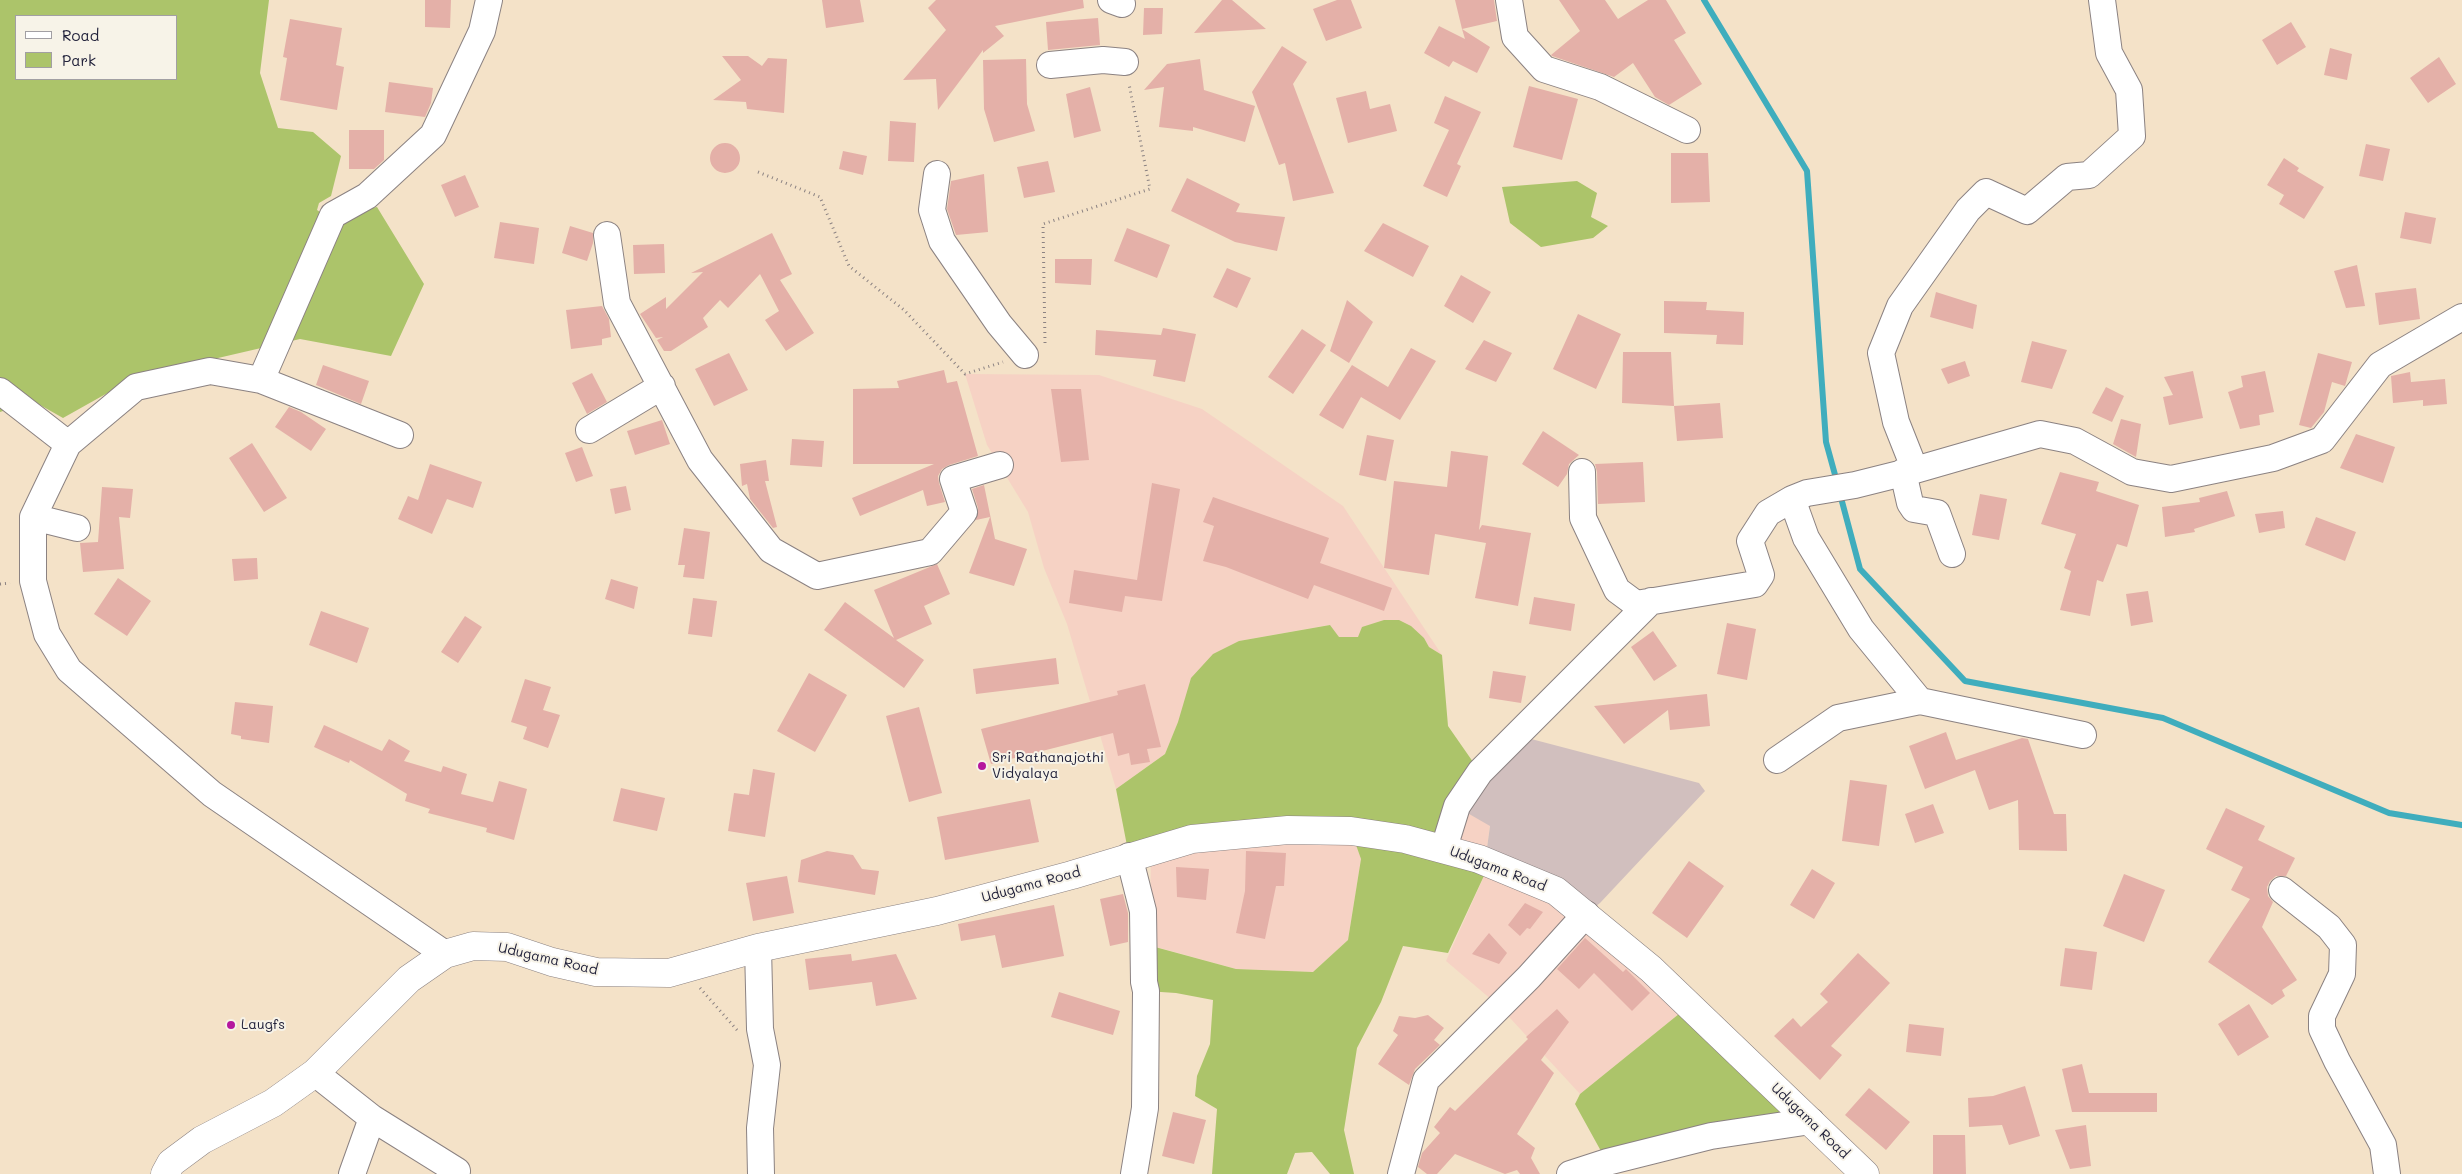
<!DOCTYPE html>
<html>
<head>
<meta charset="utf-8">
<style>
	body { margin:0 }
	#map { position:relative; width:2462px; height:1174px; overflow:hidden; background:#f4e2c8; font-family:Mali,sans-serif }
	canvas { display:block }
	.legend { position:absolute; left:15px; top:15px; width:162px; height:65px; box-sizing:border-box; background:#f7f3e8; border:1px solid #a29fa3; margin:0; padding:6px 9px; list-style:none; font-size:15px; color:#22223b }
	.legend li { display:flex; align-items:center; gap:10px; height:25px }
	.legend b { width:25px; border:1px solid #a29fa3 }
</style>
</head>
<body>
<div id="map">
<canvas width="2462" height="1174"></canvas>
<ul class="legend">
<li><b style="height:6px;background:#fff"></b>Road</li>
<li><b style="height:14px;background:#acc46a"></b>Park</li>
</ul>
</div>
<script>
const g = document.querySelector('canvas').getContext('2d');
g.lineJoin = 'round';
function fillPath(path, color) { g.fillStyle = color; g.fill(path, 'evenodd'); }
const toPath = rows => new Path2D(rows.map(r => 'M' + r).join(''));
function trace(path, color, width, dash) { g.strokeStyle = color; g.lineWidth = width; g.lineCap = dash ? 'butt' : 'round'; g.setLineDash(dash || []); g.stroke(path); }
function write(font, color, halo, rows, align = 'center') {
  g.font = font + ' Mali,sans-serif'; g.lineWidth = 4; g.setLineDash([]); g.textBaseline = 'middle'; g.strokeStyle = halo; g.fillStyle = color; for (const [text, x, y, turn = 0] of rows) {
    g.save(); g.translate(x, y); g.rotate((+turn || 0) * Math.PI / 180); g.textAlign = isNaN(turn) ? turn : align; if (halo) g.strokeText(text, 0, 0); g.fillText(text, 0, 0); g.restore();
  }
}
fillPath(toPath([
	[965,374,1099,375,1202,409,1343,506,1442,655,1429,647,1424,638,1339,637,1329,625,1239,641,1178,722,1165,754,1116,789,1067,624,1044,568,1028,512,987,445],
	[1457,807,1490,825,1487,848,1556,891,1690,1005,1580,1094,1499,1006,1446,961,1489,865,1444,848],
	[1297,842,1356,845,1361,859,1348,940,1313,972,1236,969,1149,945,1151,860,1191,851]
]), '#f6d2c4');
fillPath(toPath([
	[1516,735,1699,783,1705,791,1600,903,1586,914,1487,848,1490,826,1457,807]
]), '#d1bfbe');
fillPath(toPath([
	[0,0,269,0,260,73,278,128,313,132,341,156,331,196,319,203,317,210,326,216,377,207,424,284,391,356,300,339,136,377,63,418,33,401,0,412],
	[16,16,176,16,176,79,16,79],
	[1577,181,1597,193,1591,217,1608,226,1593,238,1541,247,1510,223,1502,187],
	[1384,620,1399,620,1411,626,1424,638,1429,647,1442,655,1448,726,1480,772,1444,848,1489,865,1448,953,1403,946,1381,1002,1357,1048,1344,1130,1354,1174,1330,1174,1312,1152,1295,1153,1287,1174,1212,1174,1217,1109,1195,1096,1197,1076,1210,1044,1213,1000,1176,993,1146,991,1144,944,1236,969,1313,972,1348,940,1361,859,1351,831,1129,856,1116,789,1165,754,1178,722,1191,678,1213,654,1239,641,1330,625,1339,637,1358,637,1362,627],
	[1690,1005,1811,1121,1607,1162,1575,1104,1580,1094]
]), '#acc46a');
trace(toPath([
	[1704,0,1807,171,1826,442,1837,482],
	[1840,494,1860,569,1965,681,2163,718,2389,813,2462,825]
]), '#3fadbd', 6);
fillPath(toPath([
	[425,0,451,0,450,28,425,27],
	[822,0,860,0,864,22,826,28],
	[936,0,1083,0,1084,8,995,26,1004,36,983,53,983,50,938,110,936,79,903,80,946,30,928,8],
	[1222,0,1232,0,1266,29,1194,33],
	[1337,0,1351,0,1362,28,1326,41,1313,9],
	[1455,0,1494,0,1497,21,1462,29],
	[1559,0,1605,0,1618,19,1648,0,1666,0,1686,33,1674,40,1702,84,1669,105,1655,97,1633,63,1614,77,1552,56,1551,55,1580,31],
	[1144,8,1163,8,1162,34,1143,35],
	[1098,18,1100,45,1048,50,1046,22],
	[290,19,342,28,336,65,344,67,337,110,280,100,287,58,283,57],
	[2291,22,2306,47,2277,65,2262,40],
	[1439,26,1465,39,1462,29,1490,47,1477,73,1453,61,1449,67,1424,53],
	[1282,46,1307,62,1293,84,1334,193,1293,201,1285,163,1279,165,1252,92],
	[2330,48,2352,54,2347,80,2324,75],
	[722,56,748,56,762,66,768,58,787,59,784,113,747,109,746,102,713,100,741,80],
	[2439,57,2456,84,2428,103,2410,78],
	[1026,59,1027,104,1035,131,994,142,984,109,983,60],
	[1200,59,1204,90,1255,106,1245,142,1193,127,1193,131,1159,127,1164,87,1144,90,1167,64],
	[389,82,433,88,431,103,425,117,385,112],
	[1529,86,1578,99,1562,160,1513,147],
	[1090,87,1101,131,1074,138,1066,94],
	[1366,91,1370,109,1390,104,1397,131,1348,143,1336,98],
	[1445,96,1481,112,1457,164,1461,166,1447,197,1423,186,1449,130,1434,123],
	[890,121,916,123,914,162,888,161],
	[349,130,384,130,384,160,374,169,349,169],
	'710 158a15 15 0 1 1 30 0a15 15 0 1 1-30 0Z',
	[2366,144,2390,149,2383,181,2359,176],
	[843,151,867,156,863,175,839,169],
	[1671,153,1708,153,1710,202,1671,203],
	[2284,158,2299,168,2297,171,2324,187,2304,219,2279,204,2284,195,2267,185],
	[1048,161,1055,192,1024,198,1017,167],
	[984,174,988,232,956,235,947,209,951,181],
	[465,175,479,207,455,217,441,185],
	[1187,178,1240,204,1236,212,1285,217,1277,251,1235,242,1171,211],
	[2405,212,2436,218,2431,244,2400,238],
	[500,222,539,228,534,264,494,258],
	[1383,223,1429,246,1413,277,1364,251],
	[570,226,593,233,593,243,587,261,562,253],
	[1127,228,1170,245,1157,278,1114,261],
	[772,233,792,274,780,280,814,333,786,351,765,320,779,311,760,274,728,308,720,300,703,318,708,327,671,351,664,351,657,340,663,337,656,338,640,314,666,297,666,309,703,272,691,273],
	[664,244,665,273,634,274,633,245],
	[1055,259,1092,259,1091,285,1055,283],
	[2357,265,2365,306,2346,308,2334,271],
	[1227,268,1251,278,1237,308,1213,297],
	[1461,275,1491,292,1473,323,1444,306],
	[2416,288,2420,319,2379,325,2375,293],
	[1936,292,1977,305,1973,329,1930,317],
	[1347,300,1373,322,1349,363,1330,351],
	[1664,301,1707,302,1706,310,1744,312,1743,345,1716,344,1717,335,1664,333],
	[602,306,609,319,611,337,602,339,602,345,571,349,566,310],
	[1578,314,1621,334,1596,389,1553,369],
	[1163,328,1196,334,1185,382,1153,376,1156,360,1095,355,1096,330,1161,335],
	[1302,329,1326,345,1293,394,1268,377],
	[1484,340,1512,353,1496,382,1465,369],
	[2032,341,2067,350,2052,389,2021,382],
	[1411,348,1436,361,1400,420,1361,397,1343,429,1319,415,1352,365,1388,387],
	[1623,352,1671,352,1674,406,1622,403],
	[729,353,748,390,714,406,695,369],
	[2318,353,2352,362,2345,386,2332,382,2324,412,2311,428,2299,425],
	[1965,361,1970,376,1948,384,1941,369],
	[323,365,369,381,361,404,316,385],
	[944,370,947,383,957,381,978,456,949,465,942,469,938,476,939,483,945,502,927,506,923,490,860,516,852,498,934,464,853,464,853,389,899,388,897,381],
	[2193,371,2203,418,2169,425,2163,397,2173,395,2164,377],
	[2265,371,2274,412,2259,415,2260,425,2240,429,2228,392,2243,387,2241,376],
	[2410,372,2411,382,2445,379,2447,404,2423,406,2423,400,2393,403,2391,376],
	[592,373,607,402,587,414,572,383],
	[2106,387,2124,396,2112,422,2092,413],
	[1051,389,1081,389,1089,460,1061,462],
	[1720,403,1723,438,1677,441,1674,406],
	[289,407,301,412,326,429,311,451,275,427],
	[2121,419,2141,424,2136,457,2113,444],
	[662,420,670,444,635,455,627,431],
	[1543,431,1579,455,1569,464,1567,474,1558,487,1522,464],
	[2356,434,2395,447,2383,483,2340,468],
	[1367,435,1394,440,1386,481,1359,475],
	[792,439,824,441,822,467,790,465],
	[252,443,287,498,264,512,229,458],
	[582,447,593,476,576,482,565,453],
	[1451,451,1488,456,1479,530,1482,525,1531,533,1518,606,1475,598,1486,543,1435,534,1429,575,1384,568,1394,481,1447,487],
	[766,460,769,481,765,481,777,527,773,528,750,499,747,484,742,486,740,464],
	[1643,462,1645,502,1598,504,1597,472,1595,464],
	[430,464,482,482,473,508,447,499,432,534,398,519,408,496,418,500],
	[2060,472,2099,482,2096,491,2139,505,2127,547,2117,544,2103,582,2097,580,2090,616,2060,610,2071,571,2064,568,2076,534,2041,524],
	[1152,483,1180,489,1162,601,1125,596,1122,612,1069,603,1074,570,1137,580],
	[984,485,995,539,1027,549,1014,586,969,573,990,517,976,520,978,508,972,489],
	[626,486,631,510,615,514,610,489],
	[102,487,133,489,130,518,119,517,124,569,83,572,80,543,98,542],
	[2227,491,2235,516,2194,529,2195,532,2165,537,2162,507,2200,502,2199,498],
	[1980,494,2007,499,1999,540,1972,535],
	[1213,497,1329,538,1320,563,1392,588,1384,611,1314,585,1308,599,1226,567,1203,561,1214,526,1203,522],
	[2283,511,2285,528,2259,533,2255,514],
	[2316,517,2356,532,2345,561,2305,545],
	[684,528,710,532,704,579,683,577,685,565,678,565],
	[257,558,258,579,234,581,232,559],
	[937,564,950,594,924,606,932,624,896,640,924,660,904,688,824,630,845,602,894,638,874,590],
	[118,578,151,601,127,636,94,614],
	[611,579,638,587,634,609,605,599],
	[2148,591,2153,622,2131,626,2126,594],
	[1534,597,1575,604,1571,631,1529,624],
	[693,598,717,601,712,637,688,634],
	[321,611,369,628,357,663,309,645],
	[465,616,482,627,458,663,441,652],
	[1727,623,1756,629,1747,680,1717,674],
	[1653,631,1677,666,1654,681,1631,647],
	[1056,658,1059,684,976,694,973,669],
	[1493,671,1526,676,1521,703,1489,698],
	[809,673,847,695,815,752,777,731],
	[525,679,551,687,543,710,560,715,548,748,523,739,527,727,511,722],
	[1145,684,1161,747,1147,749,1150,762,1131,765,1129,753,1118,756,1113,733,991,764,981,729,1118,695,1117,691],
	[1707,694,1710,726,1670,730,1668,710,1624,744,1594,706],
	[235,702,273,706,269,743,241,739,241,736,231,734],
	[919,707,942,793,909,802,886,716],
	[324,725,382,751,389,739,410,751,404,761,441,772,443,766,467,774,461,794,493,802,499,781,527,789,514,840,486,832,487,828,428,813,430,809,405,801,407,794,350,760,349,763,314,747],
	[1946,732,1956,760,2022,738,2028,739,2054,814,2066,814,2067,851,2019,850,2018,800,1989,810,1975,770,1925,789,1909,746],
	[753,769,775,773,765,837,728,831,734,793,749,795],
	[1850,780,1887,785,1879,846,1842,841],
	[621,788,665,798,657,831,613,821],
	[1030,799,1039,842,945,860,937,817],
	[1933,804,1944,833,1915,843,1905,814],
	[2226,808,2265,826,2258,840,2295,858,2286,876,2276,876,2270,881,2267,887,2268,896,2273,902,2262,927,2297,980,2282,990,2285,996,2272,1005,2208,962,2250,899,2231,890,2243,867,2206,849],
	[827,851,853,855,862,869,879,871,875,895,798,882,801,860],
	[1246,851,1286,853,1284,886,1276,886,1265,939,1236,933,1245,891],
	[1689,861,1724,886,1687,938,1652,913],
	[1176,867,1209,869,1206,900,1177,897],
	[1812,869,1835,883,1814,919,1790,905],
	[2124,874,2165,890,2144,942,2103,926],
	[787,876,794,913,753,921,746,883],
	[1123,894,1128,913,1128,942,1110,946,1100,899],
	[1525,903,1543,912,1530,929,1527,928,1520,936,1508,925],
	[1054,905,1064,956,1002,968,995,935,961,941,958,924],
	[1489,933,1507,953,1499,964,1472,954],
	[1585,938,1623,972,1626,969,1650,993,1632,1011,1594,973,1579,989,1557,969],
	[2065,948,2097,952,2092,990,2060,986],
	[1858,953,1890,983,1831,1046,1842,1055,1820,1080,1774,1036,1793,1018,1801,1027,1828,1002,1820,994],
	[851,954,852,961,896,954,917,999,876,1006,872,982,809,990,805,959],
	[1059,992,1120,1011,1113,1035,1051,1017],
	[2249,1004,2269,1037,2238,1056,2218,1024],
	[1557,1009,1569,1022,1541,1060,1554,1073,1517,1134,1535,1148,1531,1158,1540,1174,1520,1174,1517,1170,1505,1174,1455,1154,1437,1174,1427,1174,1418,1167,1422,1153,1440,1133,1434,1127,1450,1107,1455,1111,1528,1039,1526,1037],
	[1428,1015,1444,1028,1434,1040,1440,1045,1415,1069,1409,1085,1378,1064,1398,1035,1393,1031,1399,1016,1415,1018],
	[1909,1024,1944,1028,1941,1056,1906,1052],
	[2082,1064,2089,1093,2157,1093,2157,1112,2072,1112,2062,1069],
	[2025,1086,2040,1136,2009,1145,2002,1125,1969,1127,1968,1098,1993,1096],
	[1869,1088,1910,1122,1886,1150,1845,1115],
	[1173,1112,1206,1120,1194,1164,1162,1156],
	[2086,1125,2091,1166,2070,1169,2055,1130],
	[1933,1135,1965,1135,1966,1174,1933,1174]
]), '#e4b0a8');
const minor = toPath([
	[1111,0,1122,4],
	[1509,0,1515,37,1544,69,1600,87,1687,130],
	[1050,65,1103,60,1125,62],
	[937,174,932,210,942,241,999,324,1025,355],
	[607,235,617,303,700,460,771,550,817,576,930,552,964,512,953,479,1000,465],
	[261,380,333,215,367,196,433,135,482,31,489,0],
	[0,391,68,444],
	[589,430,662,386],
	[400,435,261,380,210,371,136,387,68,444,33,517,33,581,47,634,69,670,212,794,445,954],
	[1915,470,1896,422,1881,353,1900,306,1968,210,1986,192,2027,211,2067,177,2089,175,2132,136,2129,90,2109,53,2102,0],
	[1582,472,1583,518,1617,590,1636,604,1755,584,1761,575,1750,541,1768,513,1792,499],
	[1903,472,1910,503,1914,509,1937,513,1952,554],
	[33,517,77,528],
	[1920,701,2083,735],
	[1777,760,1838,718,1920,701,1861,629,1806,538,1792,499,1807,493,1855,485,1915,470,2040,434,2075,441,2132,472,2171,479,2273,458,2322,440,2380,365,2462,317],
	[1444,848,1457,806,1480,772,1651,601],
	[1129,856,1143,911,1144,982,1146,991,1145,1108,1134,1174],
	[2282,890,2329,927,2343,945,2342,974,2322,1016,2322,1029,2337,1061,2383,1145,2387,1174],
	[758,948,760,1029,767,1065,760,1128,761,1174],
	[315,1073,372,1118,352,1174],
	[372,1118,457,1171],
	[1401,1174,1426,1080,1529,977,1586,914],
	[1570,1174,1607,1162,1711,1136,1811,1121]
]);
const major = toPath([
	[165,1174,171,1163,202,1140,273,1103,315,1073,409,979,445,954,473,946,507,947,552,962,596,972,669,973,758,948,937,911,1072,875,1192,839,1288,830,1351,831,1405,839,1479,859,1556,891,1651,969,1865,1174]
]);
trace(minor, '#8b8282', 28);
trace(major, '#8b8282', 29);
trace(toPath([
	[758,172,820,197,849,266,904,310,965,374,1003,362],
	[1045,343,1043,224,1150,189,1129,84],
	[0,584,10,583],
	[700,988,737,1030]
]), '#8b8282', 3, [1, 4]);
trace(minor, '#fff', 26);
trace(major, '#fff', 28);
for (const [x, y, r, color] of [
	[982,766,5,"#b5179e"],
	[231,1025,5,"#b5179e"]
]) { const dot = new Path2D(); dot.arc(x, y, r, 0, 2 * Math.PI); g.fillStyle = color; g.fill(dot); trace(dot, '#f7f3e8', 2); }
write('14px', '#22223b', '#f7f3e8', [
	["Sri Rathanajothi",992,758],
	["Vidyalaya",992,774],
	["Laugfs",241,1025]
], 'left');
write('14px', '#22223b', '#f7f3e8', [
	["Udugama Road",1498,869,21],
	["Udugama Road",1031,885,-15],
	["Udugama Road",548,959,13],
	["Udugama Road",1810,1121,44]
]);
</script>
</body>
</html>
